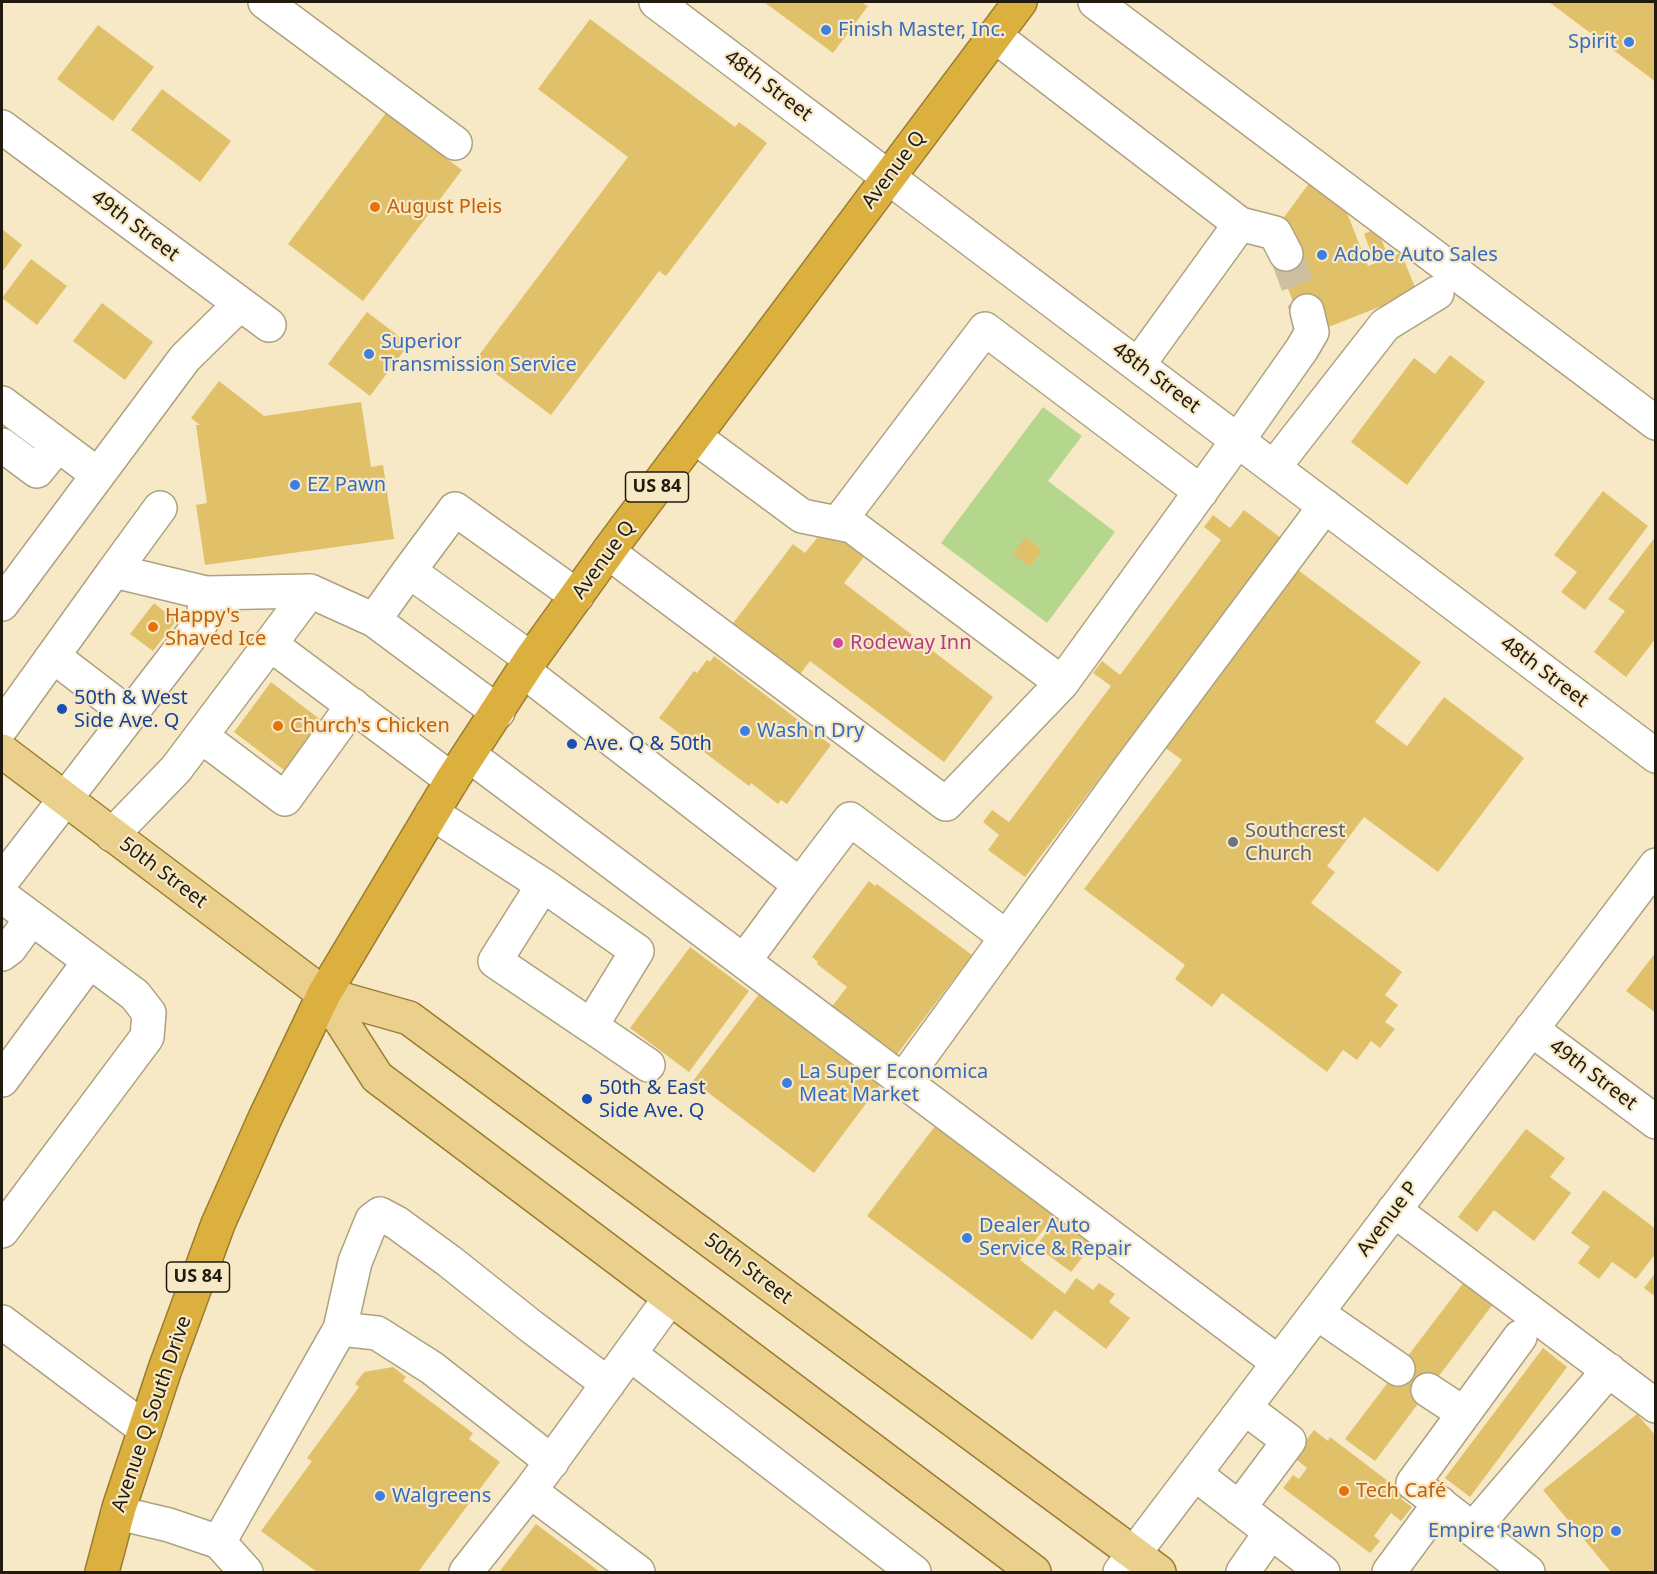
<!DOCTYPE html>
<html>
<head>
<meta charset="utf-8">
<style>
	body { margin:0 }
	#map { position:relative; width:1657px; height:1574px; overflow:hidden; background:#f7e9c6; font-family:"Noto Sans",sans-serif }
	canvas { display:block }
	.frame { position:absolute; inset:0; border:3px solid #211b0f; pointer-events:none }
</style>
</head>
<body>
<div id="map">
<canvas width="1657" height="1574"></canvas>
<div class="frame"></div>
</div>
<script>
const g = document.querySelector('canvas').getContext('2d');
g.lineJoin = 'round';
function fillPath(path, color) { g.fillStyle = color; g.fill(path, 'evenodd'); }
const toPath = rows => new Path2D(rows.map(r => 'M' + r).join(''));
function trace(path, color, width, dash) { g.strokeStyle = color; g.lineWidth = width; g.lineCap = dash ? 'butt' : 'round'; g.setLineDash(dash || []); g.stroke(path); }
function write(font, color, halo, rows, align = 'center') {
  g.font = font + ' "Noto Sans",sans-serif'; g.lineWidth = 4.5; g.setLineDash([]); g.textBaseline = 'middle'; g.strokeStyle = halo; g.fillStyle = color; for (const [text, x, y, turn = 0] of rows) {
    g.save(); g.translate(x, y); g.rotate((+turn || 0) * Math.PI / 180); g.textAlign = isNaN(turn) ? turn : align; if (halo) g.strokeText(text, 0, 0); g.fillText(text, 0, 0); g.restore();
  }
}
fillPath(toPath([
	[1043,407,1082,436,1048,481,1115,532,1047,623,941,543]
]), '#b4d78d');
fillPath(toPath([
	[764,2,861,2,868,6,833,53],
	[1549,2,1656,2,1656,82],
	[590,19,735,127,739,122,767,143,666,276,659,271,551,415,476,359,628,157,538,89],
	[98,25,154,67,113,121,57,79],
	[162,89,231,141,200,182,131,130],
	[386,113,462,170,363,301,288,244],
	[1310,182,1339,204,1341,209,1345,208,1368,266,1401,253,1417,292,1321,330,1298,315,1276,257,1279,224],
	[1377,228,1388,256,1375,262,1364,234],
	[2,229,22,245,2,272],
	[31,259,67,286,37,325,2,298],
	[102,303,153,342,125,380,73,341],
	[367,312,409,344,370,396,328,364],
	[1450,355,1485,382,1407,485,1351,442,1414,358,1435,374],
	[219,381,264,416,361,402,371,467,383,465,394,539,205,565,196,505,207,503,196,425,200,425,191,418],
	[1603,491,1648,526,1585,610,1561,592,1577,572,1554,555],
	[1244,510,1281,538,1025,877,988,850,999,835,983,822,992,810,1009,822,1111,686,1093,673,1102,661,1120,675,1221,540,1204,527,1213,515,1230,528],
	[825,528,864,557,844,583,993,697,944,762,810,661,798,677,731,626,793,544,805,553],
	[1656,536,1656,638,1626,677,1594,652,1625,611,1608,599],
	[1025,537,1042,550,1030,567,1013,554],
	[1298,570,1421,662,1375,722,1407,746,1444,697,1524,758,1438,872,1364,817,1327,866,1335,872,1311,903,1402,972,1385,995,1398,1005,1385,1022,1395,1029,1380,1048,1371,1041,1357,1060,1343,1050,1327,1072,1222,993,1212,1007,1175,979,1185,965,1084,889,1182,760,1164,747],
	[154,603,176,621,153,651,130,634],
	[714,656,831,745,787,804,781,800,778,804,751,783,749,786,659,718,694,671,697,673,707,660,710,662],
	[271,682,321,720,284,770,234,732],
	[869,881,875,886,877,884,972,955,895,1057,830,1009,847,987,817,964,818,962,812,957],
	[690,947,749,991,689,1072,630,1028],
	[1656,952,1656,1013,1626,991],
	[759,994,880,1085,814,1173,693,1081],
	[935,1126,1054,1216,1020,1260,1065,1294,1076,1278,1093,1290,1099,1283,1115,1294,1109,1302,1130,1318,1106,1349,1055,1310,1032,1340,867,1216],
	[1526,1129,1565,1158,1550,1177,1571,1193,1534,1241,1494,1210,1477,1232,1458,1217],
	[1604,1190,1656,1229,1656,1253,1636,1279,1612,1262,1599,1279,1578,1263,1590,1247,1571,1233],
	[1057,1219,1092,1245,1071,1272,1036,1246],
	[1656,1272,1656,1297,1644,1288],
	[1464,1282,1493,1304,1375,1461,1345,1439],
	[1543,1348,1567,1367,1470,1497,1445,1478],
	[393,1367,406,1377,403,1381,473,1433,469,1439,500,1462,418,1572,317,1572,261,1531,312,1461,307,1458,359,1387,355,1384,364,1372],
	[1637,1414,1656,1436,1656,1572,1611,1572,1543,1490],
	[1314,1430,1328,1441,1330,1437,1405,1494,1401,1499,1412,1507,1401,1521,1391,1513,1374,1536,1380,1541,1370,1553,1283,1488,1293,1475,1299,1479,1307,1468,1293,1457],
	[536,1524,600,1572,499,1572]
]), '#e0c069');
trace(toPath([
	[1286,254,1307,311]
]), '#ccc0a1', 33, [33, 16]);
const minor = toPath([
	[265,2,455,143],
	[656,2,1656,756],
	[1095,2,1656,423],
	[995,36,1240,224,1138,365],
	[2,127,269,325],
	[1240,224,1275,233,1286,254],
	[2,403,97,474],
	[695,437,802,516,852,526,1062,683,1238,440,1302,349,1312,332,1307,311],
	[2,445,37,471,58,445],
	[1274,467,1385,325,1437,293],
	[838,523,985,329,1201,492],
	[608,552,946,804,1062,683],
	[114,571,160,508],
	[409,571,374,620,498,712],
	[2,604,185,358,240,304],
	[270,644,452,780],
	[53,656,130,715],
	[531,659,409,571,455,509,577,596],
	[525,672,800,885,850,819,1006,937],
	[2,727,114,571,206,593,310,591,374,620],
	[201,736,285,799,353,705],
	[469,755,1279,1363],
	[432,813,543,885,637,951,591,1026,495,961,543,885],
	[112,835,176,769,310,591],
	[2,881,203,620,206,593],
	[2,896,135,995,149,1013,147,1037,2,1231],
	[2,954,10,948,31,919],
	[744,961,800,885],
	[591,1026,648,1065],
	[1531,1029,1656,1122],
	[2,1080,89,962],
	[903,1080,1128,770,1325,506],
	[1394,1210,1656,1406],
	[1317,1313,1398,1369],
	[2,1322,145,1429],
	[340,1329,355,1262,372,1220,380,1214,397,1223,449,1261,532,1327,608,1384],
	[1520,1337,1413,1483,1528,1572],
	[630,1354,914,1572],
	[1428,1390,1463,1413],
	[1195,1474,1323,1572],
	[1239,1508,1289,1441,1245,1408],
	[118,1513,169,1525,219,1542,340,1329,377,1333,432,1368,552,1462],
	[1473,1529,1609,1370],
	[219,1542,246,1572],
	[466,1572,530,1491],
	[638,1572,530,1491,670,1298],
	[1120,1572,1656,865],
	[1243,1572,1271,1532],
	[1389,1572,1440,1503]
]);
const major = toPath([
	[2,751,324,994,377,1077,1034,1572],
	[324,994,409,1018,1159,1572]
]);
const highway = toPath([
	[102,1572,119,1508,165,1369,218,1224,265,1118,324,994,452,780,531,659,613,545,1020,2]
]);
trace(minor, '#aea180', 36);
trace(major, '#9b7c2e', 36);
trace(highway, '#9b7c2e', 36);
trace(minor, '#fff', 33);
trace(major, '#ead08c', 33);
trace(highway, '#dcb03f', 33);
for (const [x, y, r, color] of [
	[826,30,6,"#3f7fe0"],
	[1629,42,6,"#3f7fe0"],
	[375,207,6,"#e8710a"],
	[1322,255,6,"#3f7fe0"],
	[369,354,6,"#3f7fe0"],
	[295,485,6,"#3f7fe0"],
	[153,627,6,"#e8710a"],
	[838,643,6,"#d1479c"],
	[62,709,6,"#1a4fb4"],
	[278,726,6,"#e8710a"],
	[745,731,6,"#3f7fe0"],
	[572,744,6,"#1a4fb4"],
	[1233,842,6,"#6b7280"],
	[787,1083,6,"#3f7fe0"],
	[587,1099,6,"#1a4fb4"],
	[967,1238,6,"#3f7fe0"],
	[1344,1491,6,"#e8710a"],
	[380,1496,6,"#3f7fe0"],
	[1616,1531,6,"#3f7fe0"]
]) { const dot = new Path2D(); dot.arc(x, y, r, 0, 2 * Math.PI); g.fillStyle = color; g.fill(dot); trace(dot, '#f7e9c6', 2); }
for (const [x, y, w] of [
	[657,487,63],
	[198,1277,63]
]) { const box = new Path2D(); box.roundRect(x - w / 2, y - 15, w, 30, 4.5); g.fillStyle = '#f7e9c6'; g.fill(box); trace(box, '#211b0f', 1.5); }
write('bold 18px', '#211b0f', null, [
	["US 84",657,487],
	["US 84",198,1277]
]);
write('20px', '#366cbe', '#f7e9c6', [
	["Finish Master, Inc.",838,30],
	["Spirit",1617,42,"right"],
	["Adobe Auto Sales",1334,255],
	["Superior",381,342],
	["Transmission Service",381,365],
	["EZ Pawn",307,485],
	["Wash n Dry",757,731],
	["La Super Economica",799,1072],
	["Meat Market",799,1095],
	["Dealer Auto",979,1226],
	["Service & Repair",979,1249],
	["Walgreens",392,1496],
	["Empire Pawn Shop",1604,1531,"right"]
], 'left');
write('20px', '#211b0f', '#f7e9c6', [
	["48th Street",768,86,37],
	["Avenue Q",894,170,-53],
	["49th Street",135,226,37],
	["48th Street",1156,378,37],
	["Avenue Q",604,560,-54],
	["48th Street",1544,672,37],
	["50th Street",163,873,37],
	["49th Street",1593,1075,37],
	["Avenue P",1388,1219,-53],
	["50th Street",748,1269,37],
	["Avenue Q South Drive",152,1414,-71]
]);
write('20px', '#c56008', '#f7e9c6', [
	["August Pleis",387,207],
	["Happy's",165,616],
	["Shaved Ice",165,639],
	["Church's Chicken",290,726],
	["Tech Café",1356,1491]
], 'left');
write('20px', '#b23c85', '#f7e9c6', [
	["Rodeway Inn",850,643]
], 'left');
write('20px', '#164399', '#f7e9c6', [
	["50th & West",74,698],
	["Side Ave. Q",74,721],
	["Ave. Q & 50th",584,744],
	["50th & East",599,1088],
	["Side Ave. Q",599,1111]
], 'left');
write('20px', '#5b616d', '#f7e9c6', [
	["Southcrest",1245,831],
	["Church",1245,854]
], 'left');
</script>
</body>
</html>
